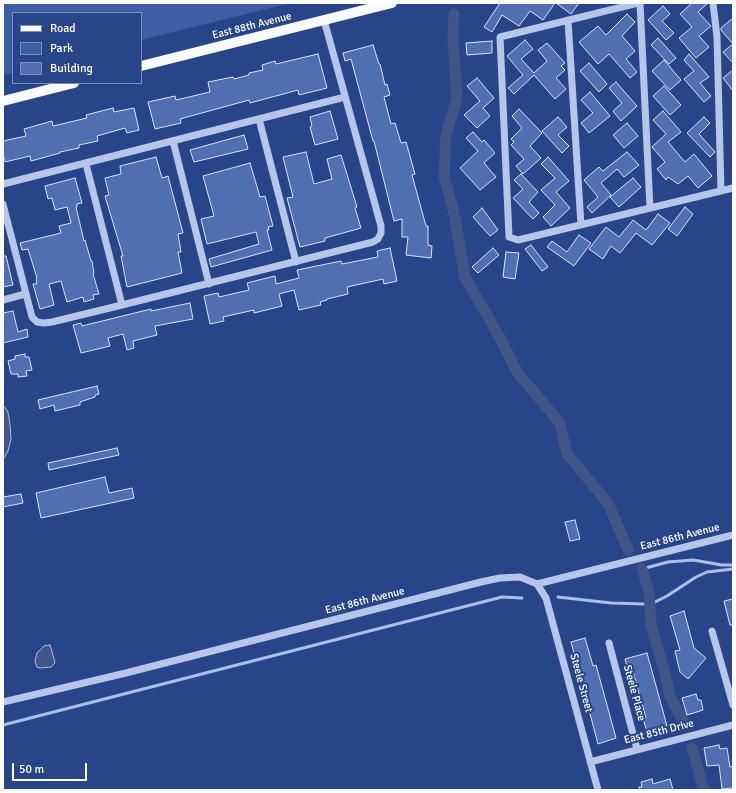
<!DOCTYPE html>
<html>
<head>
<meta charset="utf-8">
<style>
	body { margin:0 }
	#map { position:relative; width:736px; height:793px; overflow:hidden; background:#294589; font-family:Signika,sans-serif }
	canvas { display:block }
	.frame { position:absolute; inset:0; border:4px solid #fff; pointer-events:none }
	.legend { position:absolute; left:12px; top:12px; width:130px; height:72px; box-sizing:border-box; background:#294589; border:1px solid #7f8fb8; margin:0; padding:5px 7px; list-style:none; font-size:12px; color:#fff }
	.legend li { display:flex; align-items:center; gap:8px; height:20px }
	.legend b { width:20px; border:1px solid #7f8fb8 }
	.scale { position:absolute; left:12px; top:763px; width:75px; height:18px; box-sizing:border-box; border:2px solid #fff; border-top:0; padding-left:5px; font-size:12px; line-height:14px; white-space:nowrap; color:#fff; -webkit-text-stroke:3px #294589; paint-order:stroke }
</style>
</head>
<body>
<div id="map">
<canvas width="736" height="793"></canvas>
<div class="frame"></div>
<ul class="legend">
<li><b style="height:5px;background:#f8fafe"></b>Road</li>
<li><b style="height:11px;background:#3d5ea5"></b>Park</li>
<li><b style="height:11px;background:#516eb0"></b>Building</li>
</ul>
<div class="scale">50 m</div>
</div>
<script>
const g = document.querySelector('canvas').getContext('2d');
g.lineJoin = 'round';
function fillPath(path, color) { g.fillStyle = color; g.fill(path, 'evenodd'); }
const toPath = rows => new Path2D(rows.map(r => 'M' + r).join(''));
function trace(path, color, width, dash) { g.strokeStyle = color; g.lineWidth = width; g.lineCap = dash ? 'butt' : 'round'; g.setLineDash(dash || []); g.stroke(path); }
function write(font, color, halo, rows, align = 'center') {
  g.font = font + ' Signika,sans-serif'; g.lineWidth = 4; g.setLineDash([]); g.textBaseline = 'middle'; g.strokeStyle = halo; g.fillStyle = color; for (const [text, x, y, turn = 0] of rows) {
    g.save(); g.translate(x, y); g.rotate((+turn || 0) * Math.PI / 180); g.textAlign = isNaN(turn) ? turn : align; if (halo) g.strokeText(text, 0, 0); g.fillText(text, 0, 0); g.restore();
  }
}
fillPath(toPath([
	[3,3,290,3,141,40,141,13,13,13,13,73,3,75]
]), '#3d5ea5');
const water = toPath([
	[3,405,8,412,10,425,11,439,8,451,3,460,3,405],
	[50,645,55,662,54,664,51,667,40,668,37,667,35,661,37,653,44,646,50,645]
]);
fillPath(water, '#415687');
trace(water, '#abbfe9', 1);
trace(toPath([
	[642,569,668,562,693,560,722,565,733,565],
	[558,597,611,603,644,604,655,602,667,596,696,577,707,572,733,569],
	[3,725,502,597,522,598]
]), '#abbfe9', 3);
trace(toPath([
	[454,14,453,38,457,98,446,135,444,176,454,213,465,277,499,336,517,372,560,423,567,454,608,503,628,550],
	[642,569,649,592,651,626,664,669,670,697,683,720],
	[692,748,704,790]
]), '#415687', 11);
const building = toPath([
	[500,3,555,3,543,20,530,11,519,26,502,15,492,32,484,27,500,3],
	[556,3,579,3,571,14,556,3],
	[692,3,708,3,698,12,711,26,699,36,709,47,696,58,679,38,692,27,680,14,692,3],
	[663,6,670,14,662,21,674,33,666,40,648,20,663,6],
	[627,14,635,22,622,36,635,51,626,59,637,72,630,78,609,54,598,64,579,42,598,26,606,35,627,14],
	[733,18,733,63,723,52,733,44,721,30,721,28,733,18],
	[658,38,676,58,669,64,651,45,658,38],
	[525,40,533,49,521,59,534,73,547,61,538,50,547,43,565,63,561,66,565,70,556,78,566,89,555,99,534,75,514,94,508,88,523,75,507,56,525,40],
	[492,41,492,53,467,55,466,43,492,41],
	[373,45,379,64,380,64,385,85,387,84,390,95,384,97,391,124,395,123,401,143,406,142,415,174,412,175,426,226,428,226,428,245,432,246,431,258,406,255,408,237,402,237,402,219,394,221,374,141,373,141,351,59,345,61,343,53,373,45],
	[318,54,327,88,299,95,298,90,250,103,249,100,180,119,181,123,155,129,148,102,175,96,176,100,210,92,208,82,233,77,234,79,249,75,249,73,263,70,262,65,275,61,276,64,318,54],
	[689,54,709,77,700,83,711,96,704,102,684,79,694,71,684,60,689,54],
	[664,60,681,80,670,90,652,71,664,60],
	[589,63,607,84,599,92,580,71,589,63],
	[733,70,733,91,723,78,733,70],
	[477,78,494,98,483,108,490,116,477,128,464,115,480,101,467,86,477,78],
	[616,82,637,106,621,121,613,111,622,103,609,88,616,82],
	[664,86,681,105,670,115,653,96,664,86],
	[590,92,610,116,589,133,581,123,593,113,581,100,590,92],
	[113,108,114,112,134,108,139,130,127,133,125,128,97,136,98,141,79,145,79,148,60,152,60,153,31,161,30,156,5,162,3,155,3,141,26,136,24,129,52,121,53,126,87,118,86,115,113,108],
	[519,109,542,133,530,146,541,158,523,174,516,166,524,159,511,145,514,142,511,139,522,128,512,116,519,109],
	[330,111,338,139,315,145,310,127,312,126,310,117,330,111],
	[663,111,681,132,668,142,685,162,694,154,712,176,698,188,688,176,678,184,668,177,666,180,657,169,665,162,652,147,666,134,653,120,663,111],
	[558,117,567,127,558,135,569,146,562,153,542,131,558,117],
	[704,117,710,123,699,134,715,152,710,157,687,133,704,117],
	[627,123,638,136,624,148,613,135,627,123],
	[473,132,482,142,484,140,495,153,484,163,496,177,480,190,460,168,478,151,466,138,473,132],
	[244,135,248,149,194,162,190,150,244,135],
	[306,152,314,184,332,179,327,159,341,155,357,207,355,208,361,228,325,238,325,241,300,247,287,198,293,197,283,157,306,152],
	[627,152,639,165,624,177,617,169,601,183,611,195,592,213,587,207,598,197,584,180,599,167,603,171,627,152],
	[156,157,162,178,168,176,183,233,178,234,181,252,178,252,182,273,127,287,121,256,123,256,105,196,109,195,105,178,121,174,120,166,156,157],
	[548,157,569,181,556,192,570,208,551,226,543,217,555,205,541,190,555,178,541,164,548,157],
	[250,163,260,197,265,196,273,226,268,227,269,230,267,230,272,250,211,267,209,259,259,244,256,232,207,244,201,219,214,216,203,176,250,163],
	[521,174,538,192,529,202,539,213,533,219,513,198,523,189,514,180,521,174],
	[75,178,82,203,77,204,77,207,76,207,84,241,85,240,91,261,92,261,94,273,93,274,99,294,93,295,94,299,84,302,83,297,67,302,61,281,49,284,54,305,40,309,33,284,37,284,36,279,37,278,28,249,22,250,20,243,61,233,59,226,71,223,67,207,55,210,52,198,48,199,45,186,75,178],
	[633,178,641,187,619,207,610,197,633,178],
	[685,207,693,214,677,236,668,229,685,207],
	[482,208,498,230,490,236,473,217,482,208],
	[658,214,670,223,652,245,636,233,620,253,611,246,603,259,589,249,606,227,619,237,633,220,646,230,658,214],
	[579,235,591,243,574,266,547,247,552,241,567,252,579,235],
	[531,245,548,267,542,271,525,249,531,245],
	[390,248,397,281,384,284,383,279,347,287,348,294,327,299,327,300,320,302,321,305,299,310,294,290,279,294,282,306,254,313,254,310,223,317,224,321,210,324,204,296,218,293,219,297,249,290,247,283,275,276,276,284,299,278,297,270,341,261,342,264,378,257,377,251,390,248],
	[493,248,499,255,478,273,472,267,493,248],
	[506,252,519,253,515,279,503,277,506,252],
	[3,256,6,256,13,285,3,287,3,256],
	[190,303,193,319,155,326,157,335,133,341,134,348,127,350,123,334,108,338,110,346,81,353,73,325,81,323,82,326,151,309,151,311,190,303],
	[13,311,18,332,27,329,28,337,3,343,3,313,13,311],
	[25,354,25,357,29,357,32,370,26,371,27,376,18,377,18,374,11,374,8,361,15,359,15,356,25,354],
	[97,386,99,394,95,395,95,397,80,402,80,405,55,411,54,405,40,409,38,400,97,386],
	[117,448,119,455,49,470,48,463,117,448],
	[105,477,109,493,132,488,134,498,41,518,36,493,105,477],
	[21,494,23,503,3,507,3,497,21,494],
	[575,520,580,539,570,541,565,522,575,520],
	[733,599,733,625,730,625,724,601,733,599],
	[684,611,694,648,706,658,688,679,680,672,675,651,680,650,670,616,684,611],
	[585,638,593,666,596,665,616,738,598,744,571,642,585,638],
	[647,653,667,726,647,731,643,719,646,718,633,672,629,674,625,659,647,653],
	[696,694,698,700,701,700,703,710,687,715,682,698,696,694],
	[719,745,720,749,727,748,730,767,733,766,733,788,722,789,719,765,707,766,704,748,719,745],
	[652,779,653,784,670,779,673,790,639,790,639,787,642,787,641,782,652,779]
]);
fillPath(building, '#516eb0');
trace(building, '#dae3f7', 1);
trace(toPath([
	[638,3,500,37,509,237,518,240,733,188],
	[640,3,650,208],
	[713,3,717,37,721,191],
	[568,20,581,225],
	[259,119,296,262],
	[173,141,209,284],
	[86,164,122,305],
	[3,184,345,97],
	[3,204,32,317,37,322,44,323,52,322,122,305,373,242,378,239,381,233,381,226,324,20],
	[3,300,25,294],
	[537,584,546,598,598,790],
	[712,631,733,705],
	[609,643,637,749],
	[3,702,126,673,481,582,500,578,520,577,537,584,733,535],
	[590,762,733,725]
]), '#b6c6e9', 7);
trace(toPath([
	[141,66,392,3],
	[3,101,74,83]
]), '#f8fafe', 10);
write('11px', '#fff', '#294589', [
	["East 88th Avenue",252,26,-14],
	["East 86th Avenue",680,537,-14],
	["East 86th Avenue",365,601,-14],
	["Steele Street",581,683,75],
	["Steele Place",634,693,75],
	["East 85th Drive",659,732,-14]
]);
</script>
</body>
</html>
